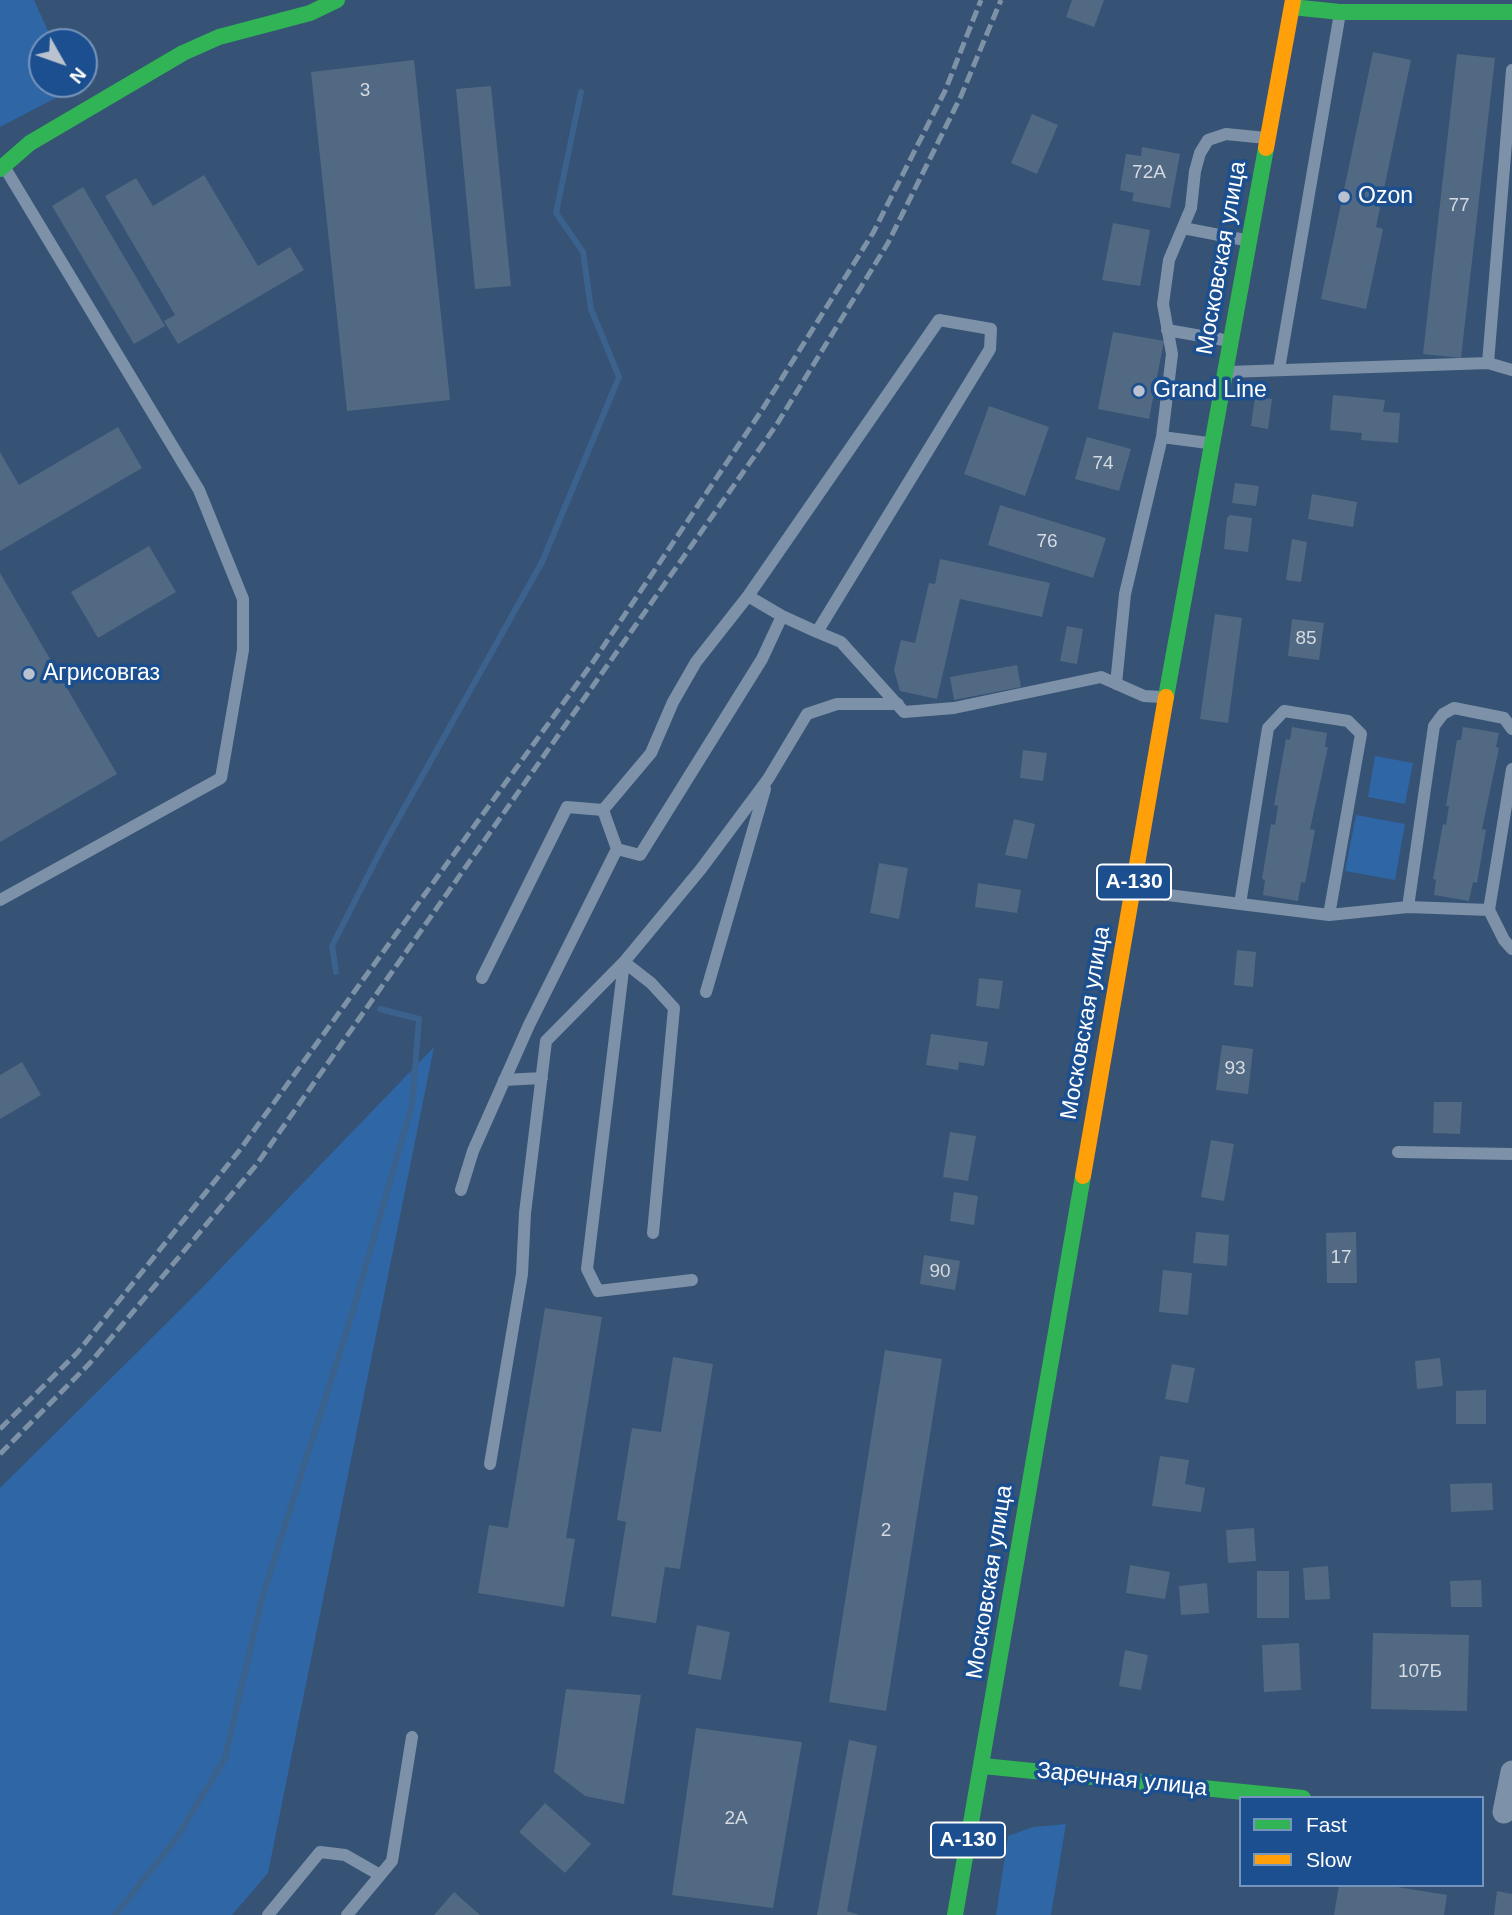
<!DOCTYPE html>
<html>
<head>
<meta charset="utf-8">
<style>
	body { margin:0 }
	#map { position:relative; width:1512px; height:1915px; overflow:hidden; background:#365274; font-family:Arial,sans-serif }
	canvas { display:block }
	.legend { position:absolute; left:1239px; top:1796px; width:245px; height:91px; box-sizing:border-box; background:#1b4f8f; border:2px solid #7695bc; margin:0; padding:9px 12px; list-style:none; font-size:21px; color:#fff }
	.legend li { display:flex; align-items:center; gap:14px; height:35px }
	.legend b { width:35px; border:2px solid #7695bc }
	.north { position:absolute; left:28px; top:28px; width:70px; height:70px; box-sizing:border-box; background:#1b4f8f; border:2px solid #7695bc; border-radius:50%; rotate:130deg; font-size:19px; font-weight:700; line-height:28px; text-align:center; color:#fff }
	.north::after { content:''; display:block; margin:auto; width:24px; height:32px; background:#b9c2ce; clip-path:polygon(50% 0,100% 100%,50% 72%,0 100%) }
</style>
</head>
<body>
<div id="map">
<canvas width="1512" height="1915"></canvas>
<ul class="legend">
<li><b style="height:9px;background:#30b455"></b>Fast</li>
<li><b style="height:9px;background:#ff9f0a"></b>Slow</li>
</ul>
<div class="north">N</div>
</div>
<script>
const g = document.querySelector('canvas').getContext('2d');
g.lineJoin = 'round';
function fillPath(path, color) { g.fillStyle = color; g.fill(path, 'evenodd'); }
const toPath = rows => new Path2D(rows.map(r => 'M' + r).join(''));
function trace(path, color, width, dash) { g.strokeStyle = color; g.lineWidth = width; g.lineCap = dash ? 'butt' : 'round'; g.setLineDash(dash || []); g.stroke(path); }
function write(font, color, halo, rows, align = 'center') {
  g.font = font + ' Arial,sans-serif'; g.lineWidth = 7; g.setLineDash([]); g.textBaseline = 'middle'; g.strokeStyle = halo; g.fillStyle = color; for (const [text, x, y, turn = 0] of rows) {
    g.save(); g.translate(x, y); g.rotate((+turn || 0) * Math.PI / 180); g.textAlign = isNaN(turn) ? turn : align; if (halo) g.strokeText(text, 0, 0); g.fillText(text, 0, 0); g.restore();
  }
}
fillPath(toPath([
	[0,0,34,0,53,42,42,42,42,84,73,84,75,88,0,127],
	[1375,756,1413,763,1405,804,1368,797],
	[1356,815,1405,824,1395,880,1345,871],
	[434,1047,268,1873,232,1915,0,1915,0,1488,196,1294],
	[1066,1824,1051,1915,996,1915,1008,1836,1033,1827]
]), '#2f66a5');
trace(toPath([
	[336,972,332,946,383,846,542,562,619,377,591,309,583,252,556,213,581,92],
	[115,1915,176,1839,225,1758,262,1598,352,1314,412,1105,419,1019,380,1009]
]), '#3b618d', 6);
fillPath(toPath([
	[1072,0,1104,0,1094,27,1066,17],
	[1373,52,1411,60,1376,227,1383,229,1366,309,1321,299],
	[1457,54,1495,58,1461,358,1423,354],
	[414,60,450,400,347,411,311,72],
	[491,86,511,286,475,289,456,89],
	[1032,114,1058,125,1037,174,1011,163],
	[1142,147,1180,154,1170,208,1132,201,1134,193,1120,190,1126,154,1141,156],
	[204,175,258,266,290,247,304,270,178,344,164,321,175,315,105,196,136,178,153,206],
	[83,187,165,326,134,344,52,206],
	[1113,223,1150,230,1140,286,1102,280],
	[1113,332,1164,341,1149,419,1098,409],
	[1333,395,1385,400,1383,412,1400,413,1398,443,1361,440,1362,433,1330,430],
	[1255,397,1272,399,1268,429,1251,426],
	[989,406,1049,427,1025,496,964,474],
	[118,427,142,468,0,551,0,452,19,485],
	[1087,437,1131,449,1119,491,1075,479],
	[1235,483,1259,486,1256,506,1232,503],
	[1312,494,1357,502,1353,527,1308,519],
	[1000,505,1106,538,1093,578,988,545],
	[1230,515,1252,518,1248,552,1224,549,1227,518],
	[1292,539,1307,542,1301,582,1286,580],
	[149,546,176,592,98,638,71,592],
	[940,559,1050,583,1042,617,960,599,937,699,900,691,894,670,901,640,915,643,929,583,935,584],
	[0,573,117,774,0,842],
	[1215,614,1242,618,1228,723,1200,719],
	[1292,619,1324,623,1319,660,1288,656],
	[1067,626,1083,629,1077,664,1060,661],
	[1017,665,1021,687,954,700,950,677],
	[1292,727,1327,733,1325,747,1328,747,1310,829,1315,830,1305,883,1301,882,1298,901,1263,895,1265,880,1262,879,1271,824,1275,825,1278,806,1274,805,1286,739,1290,740],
	[1463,727,1499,733,1496,747,1499,748,1482,829,1486,830,1477,883,1473,882,1469,901,1434,895,1436,880,1433,879,1443,824,1446,825,1449,806,1446,806,1457,740,1461,740],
	[1023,750,1047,753,1043,781,1020,778],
	[1014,819,1035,824,1027,859,1005,855],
	[879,863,908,868,899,919,870,913],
	[978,883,1021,890,1017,913,975,907],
	[1237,950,1256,952,1253,987,1234,985],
	[979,978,1003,981,999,1009,976,1006],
	[931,1034,988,1042,984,1066,959,1062,958,1070,926,1065],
	[1222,1045,1253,1049,1248,1094,1216,1090],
	[22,1062,41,1095,0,1119,0,1075],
	[1434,1102,1462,1102,1460,1134,1433,1133],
	[950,1132,976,1136,968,1181,943,1177],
	[1211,1140,1234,1144,1224,1201,1201,1197],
	[954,1192,978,1196,974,1225,950,1221],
	[1196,1232,1229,1235,1227,1266,1193,1263],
	[1356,1232,1357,1283,1327,1283,1326,1233],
	[924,1255,960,1261,955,1290,920,1284],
	[1163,1270,1192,1273,1188,1315,1159,1312],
	[545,1308,602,1317,566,1538,575,1539,564,1607,478,1593,489,1525,508,1528],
	[885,1350,942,1359,886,1711,829,1702],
	[673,1357,713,1364,680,1569,665,1567,656,1623,611,1616,626,1522,617,1520,632,1428,661,1432],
	[1440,1358,1443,1386,1417,1389,1415,1361],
	[1172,1364,1195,1368,1188,1403,1165,1399],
	[1486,1390,1486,1424,1456,1424,1456,1391],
	[1160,1456,1189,1460,1185,1484,1205,1488,1201,1512,1152,1506],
	[1492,1483,1493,1510,1451,1512,1450,1484],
	[1254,1528,1256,1561,1228,1563,1226,1530],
	[1130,1565,1170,1572,1165,1599,1126,1593],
	[1328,1566,1330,1599,1305,1600,1303,1568],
	[1257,1571,1289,1571,1289,1618,1257,1618],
	[1481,1580,1482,1607,1451,1607,1450,1581],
	[1207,1583,1209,1613,1181,1615,1179,1586],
	[697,1625,730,1632,721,1680,688,1674],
	[1373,1633,1469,1635,1467,1711,1371,1709],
	[1299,1643,1301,1690,1264,1692,1262,1645],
	[1125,1650,1148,1655,1141,1690,1119,1686],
	[566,1689,641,1695,624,1804,585,1796,554,1772],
	[696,1728,802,1742,773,1908,672,1895],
	[849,1740,877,1746,847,1911,859,1915,817,1915],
	[545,1803,591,1844,565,1873,519,1832],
	[1339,1885,1385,1885,1447,1895,1444,1915,1334,1915],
	[1497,1891,1512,1894,1512,1915,1494,1915],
	[454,1892,480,1915,434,1915]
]), '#526984');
trace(toPath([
	[1512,70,1488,363,1512,370],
	[1183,228,1245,240],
	[1167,330,1230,341],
	[1279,369,1340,13],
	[1228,372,1488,363],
	[1162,437,1208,443],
	[748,596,696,662,673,702,651,753,603,810,617,849,640,855,762,659,782,616],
	[817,632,990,349,991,329,939,320,748,596,782,616,817,632,841,642,904,712,954,708,1101,677,1144,696,1162,697],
	[1116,684,1125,594,1162,437,1172,354,1163,304,1169,260,1191,208,1195,171,1200,153,1208,140,1226,134,1266,138],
	[1136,891,1329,915,1408,907,1489,910,1504,940,1512,949],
	[0,900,221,778,243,650,243,599,199,490,5,168],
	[1240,904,1268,728,1284,711,1348,721,1361,734,1329,915],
	[1408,907,1434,726,1443,714,1454,708,1504,718,1512,729],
	[1489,910,1512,769],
	[482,978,567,807,603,810],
	[706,992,765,789],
	[504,1080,542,1078],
	[1398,1152,1512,1154],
	[461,1190,473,1151,529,1025,617,849],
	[653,1233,674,1008,651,983,624,962,587,1269,598,1291,692,1280],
	[490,1464,522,1274,525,1213,546,1041,624,962,701,869,768,779,807,714,837,704,898,704],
	[268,1915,320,1852,345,1855,380,1875],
	[347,1915,392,1861,412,1737]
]), '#7d92a8', 12);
trace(toPath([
	[1504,1812,1512,1772]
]), '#7d92a8', 23);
trace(toPath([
	[1292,7,1340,12,1512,12],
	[0,169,30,143,183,53,219,37,310,13,337,0],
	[1166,697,1266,148],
	[983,1766,1303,1798],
	[955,1915,1083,1176]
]), '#30b455', 16);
trace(toPath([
	[1266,148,1293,0],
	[1083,1176,1166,697]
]), '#ff9f0a', 16);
trace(toPath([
	[0,1429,77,1353,239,1151,593,662,762,410,873,233,945,91,981,0],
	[0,1454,90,1363,257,1164,777,424,888,243,961,96,1001,0]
]), '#7e92a7', 5, [12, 5]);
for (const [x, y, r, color] of [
	[1344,197,7,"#b9c2ce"],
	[1139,391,7,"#b9c2ce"],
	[29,674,7,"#b9c2ce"]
]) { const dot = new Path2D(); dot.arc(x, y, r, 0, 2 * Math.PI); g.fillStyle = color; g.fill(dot); trace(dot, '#1b4f8f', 2.5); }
write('19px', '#d4dae0', null, [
	["3",365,91],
	["72А",1149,173],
	["77",1459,206],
	["74",1103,464],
	["76",1047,542],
	["85",1306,639],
	["93",1235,1069],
	["17",1341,1258],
	["90",940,1272],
	["2",886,1531],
	["107Б",1420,1672],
	["2А",736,1819]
]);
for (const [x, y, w] of [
	[1134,882,74],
	[968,1840,74]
]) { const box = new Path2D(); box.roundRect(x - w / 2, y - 17.5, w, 35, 5); g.fillStyle = '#1b4f8f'; g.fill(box); trace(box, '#fff', 2); }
write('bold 21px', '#fff', null, [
	["А-130",1134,882],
	["А-130",968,1840]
]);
write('23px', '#fff', '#1b4f8f', [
	["Ozon",1358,197],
	["Grand Line",1153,391],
	["Агрисовгаз",43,674]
], 'left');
write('23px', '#fff', '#1b4f8f', [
	["Московская улица",1222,258,-80],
	["Московская улица",1086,1023,-80],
	["Московская улица",990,1582,-81],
	["Заречная улица",1122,1780,6]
]);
</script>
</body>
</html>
